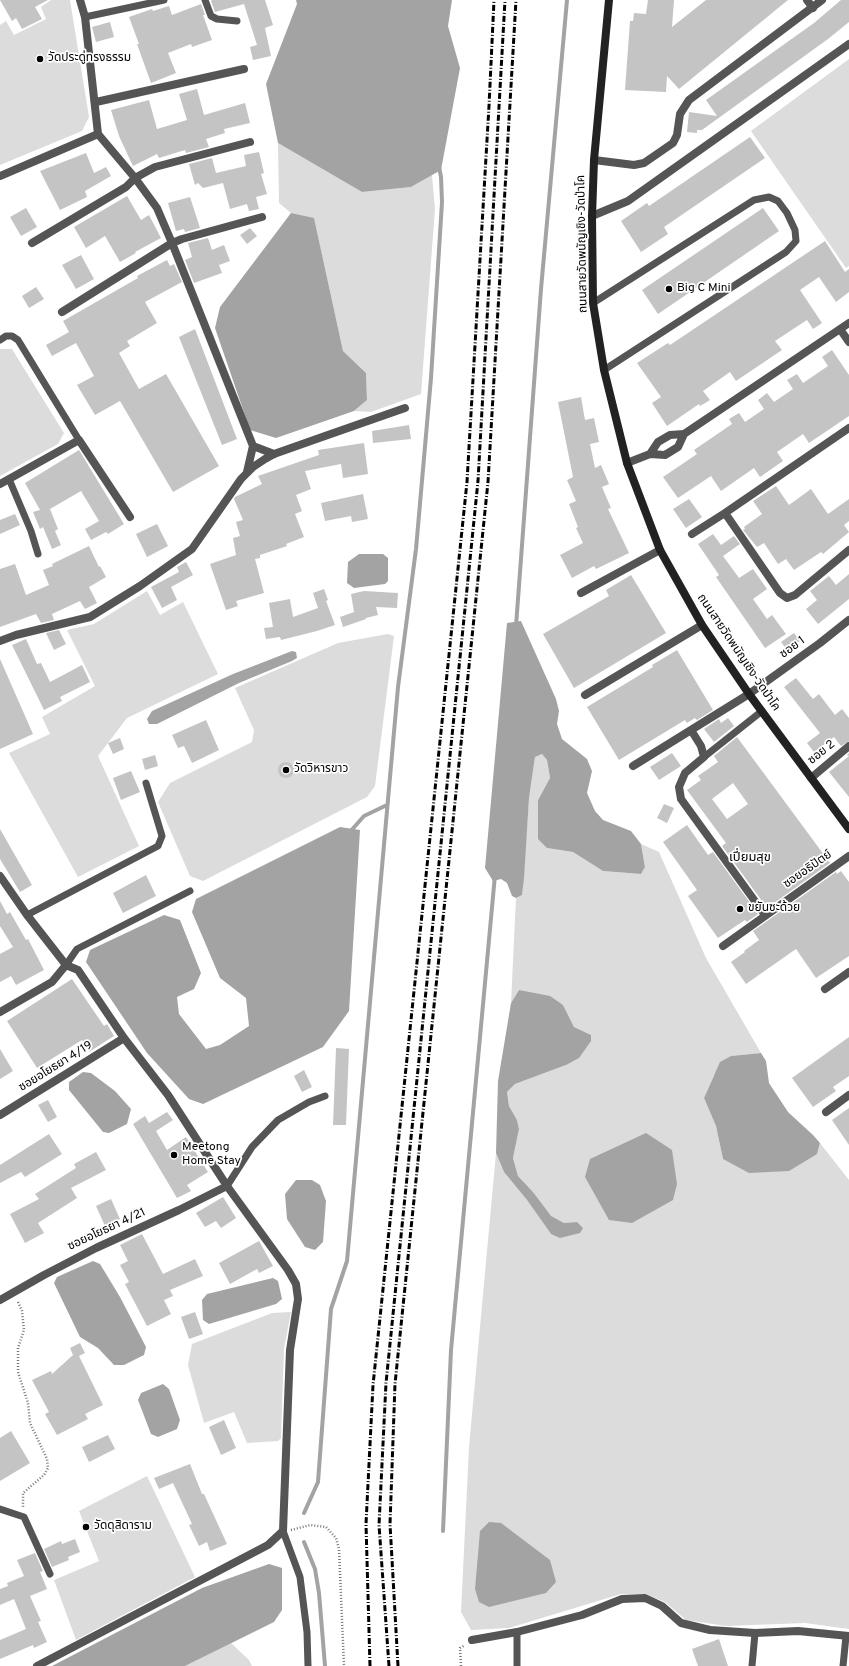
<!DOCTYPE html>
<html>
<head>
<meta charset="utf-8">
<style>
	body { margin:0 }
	canvas { display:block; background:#fff }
</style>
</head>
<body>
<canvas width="849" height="1666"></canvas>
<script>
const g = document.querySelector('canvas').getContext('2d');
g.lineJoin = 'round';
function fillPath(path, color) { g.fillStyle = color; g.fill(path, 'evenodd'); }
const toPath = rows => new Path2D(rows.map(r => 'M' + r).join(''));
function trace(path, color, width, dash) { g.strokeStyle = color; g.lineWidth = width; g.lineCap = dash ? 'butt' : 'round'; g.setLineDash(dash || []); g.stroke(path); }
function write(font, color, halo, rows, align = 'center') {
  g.font = font + ' Overpass,"Noto Sans Thai",sans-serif'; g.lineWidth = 3.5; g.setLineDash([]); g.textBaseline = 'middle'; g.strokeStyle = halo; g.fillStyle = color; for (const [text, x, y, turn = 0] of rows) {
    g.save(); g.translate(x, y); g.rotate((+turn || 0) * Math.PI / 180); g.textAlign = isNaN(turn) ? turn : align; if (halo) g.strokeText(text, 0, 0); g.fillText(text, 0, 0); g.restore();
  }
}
fillPath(toPath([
	[51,0,70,0,89,117,82,131,0,165,0,25,6,21,14,35,46,19,41,7],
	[849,59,849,266,846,268,751,131],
	[278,143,362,192,411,187,432,175,435,209,421,394,371,412,354,411,367,400,366,373,343,351,314,219,291,213,279,203],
	[0,349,12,349,64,433,58,444,0,476],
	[147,591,160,615,183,602,218,674,127,718,98,756,139,846,78,877,9,753,50,734,42,717,95,686,67,630,94,624],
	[388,634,394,636,375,786,367,797,203,881,190,876,158,802,170,783,252,742,254,730,235,688,338,643],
	[542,754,547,760,550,778,538,800,547,848,573,852,603,871,641,874,645,867,641,844,659,852,706,958,761,1053,731,1056,714,1075,704,1098,716,1126,723,1159,817,1154,820,1143,849,1180,849,1629,805,1623,726,1626,686,1620,665,1602,646,1594,621,1594,509,1628,471,1630,461,1612,469,1447,496,1153,504,1172,527,1200,551,1234,577,1222,564,1223,550,1216,533,1192,518,1176,513,1158,519,1129,517,1120,509,1106,507,1092,515,1084,566,1065,591,1035,574,1027,563,1005,519,990,511,1003,516,898,522,895,529,798,535,757],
	[291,1312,284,1349,281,1438,278,1441,247,1443,234,1412,204,1423,188,1365,192,1344,272,1313],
	[147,1476,195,1577,76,1640,54,1580,99,1561,79,1511],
	[231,1643,249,1660,252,1666,185,1666]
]), '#dcdcdc');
fillPath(toPath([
	[296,0,452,0,448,26,460,68,441,170,411,187,362,192,278,143,266,84,297,4],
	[291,213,314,218,343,351,366,373,367,400,354,411,276,438,250,430,215,328,220,307],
	[359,554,383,554,388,558,388,581,385,584,354,588,347,583,348,562],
	[521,621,556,699,559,711,557,724,562,739,587,759,592,771,587,793,595,811,603,820,631,831,641,844,645,867,641,874,603,871,573,852,547,848,538,839,538,800,550,778,547,760,542,754,535,757,529,798,524,878,522,895,516,898,512,896,507,883,501,879,493,881,485,868,507,623],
	[292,651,296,652,297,658,292,661,239,683,157,724,149,724,147,719,152,711,233,674],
	[340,827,360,830,349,1011,323,1047,203,1104,189,1099,147,1053,86,962,90,950,164,915,180,920,201,973,194,989,177,997,179,1014,206,1049,220,1045,249,1026,246,998,220,978,192,912,196,899],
	[519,990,550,996,563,1005,574,1027,591,1035,591,1041,579,1058,566,1065,515,1084,507,1092,509,1106,517,1120,519,1129,513,1158,518,1176,533,1192,551,1216,564,1223,577,1222,583,1228,580,1233,560,1238,551,1234,527,1200,504,1172,496,1153,498,1081,511,1003],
	[761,1053,766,1061,769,1083,788,1112,813,1135,820,1143,817,1154,789,1171,749,1173,723,1159,716,1126,704,1098,720,1062,731,1056],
	[83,1072,91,1073,115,1091,131,1109,127,1124,109,1133,103,1132,69,1090,69,1082],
	[646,1133,672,1150,677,1184,673,1200,632,1223,609,1220,585,1177,590,1159],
	[296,1180,312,1180,320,1185,326,1201,323,1242,315,1250,305,1247,287,1219,285,1194],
	[93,1261,100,1264,120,1297,146,1347,144,1355,124,1365,114,1365,98,1348,80,1337,54,1283,57,1277],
	[273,1278,278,1281,282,1299,276,1304,209,1324,203,1320,202,1300,207,1294],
	[163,1384,169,1389,180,1420,177,1429,158,1437,151,1434,138,1400,141,1393],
	[489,1522,501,1523,550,1560,556,1582,546,1593,489,1607,479,1602,475,1589,480,1531],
	[269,1564,282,1568,282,1610,274,1622,185,1666,52,1666,202,1588]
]), '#a3a3a3');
trace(toPath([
	[516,626,541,289,567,0],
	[349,833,364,816,387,805],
	[304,1513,318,1482,331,1309,347,1261,398,687,416,549,431,378,442,202,441,177,439,167],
	[443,1531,451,1350,495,875],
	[304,1542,315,1569,319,1593,325,1666]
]), '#a3a3a3', 4);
fillPath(toPath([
	[0,0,48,0,35,7,42,19,22,29,16,18,12,21],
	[212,0,265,0,273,25,265,28,271,56,253,60,250,47,257,45,244,4,215,12,211,1],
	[648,0,674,0,672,27,706,0,788,0,679,89,667,76,666,92,625,90,630,21,633,21,634,13,646,14],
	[841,0,849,0,849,22,828,39,702,130,697,130,697,133,687,132,689,112,717,116,706,100,814,23],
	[201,4,205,15,203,15,212,40,192,47,191,44,168,53,176,73,151,83,137,44,139,44,129,17,152,9,153,11,169,6,172,15],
	[110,22,114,37,96,42,92,27],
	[197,89,204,115,245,103,250,123,224,129,225,133,206,139,209,147,186,153,185,150,159,158,157,154,133,166,119,136,111,110,149,100,157,129,187,120,179,94],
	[750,137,765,158,664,227,668,234,641,252,621,221,647,203,649,206],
	[259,152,264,173,261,174,267,194,256,197,259,209,249,211,247,204,230,209,223,183,203,188,198,183,195,185,189,164,212,158,216,173,246,166,244,155],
	[86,153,94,173,106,167,111,176,85,191,87,197,60,210,40,171],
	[127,196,141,220,149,215,161,238,135,252,136,253,120,262,105,236,86,248,74,227],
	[190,197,200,228,185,232,184,229,176,231,168,203],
	[26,208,37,227,21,236,10,217],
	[763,208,779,231,658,314,642,290],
	[250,228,257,236,247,244,240,235],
	[208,238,212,250,224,245,230,261,219,265,222,273,194,283,185,260,192,257,188,243],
	[825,241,845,272,849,269,849,292,836,302,819,277,800,290,822,323,813,329,807,320,775,341,782,350,736,381,730,372,703,391,710,400,700,406,699,404,667,426,652,403,661,397,637,363,668,343,670,345],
	[81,255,94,279,76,289,62,265],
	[167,260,170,266,174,264,182,282,145,302,157,323,127,341,130,346,119,353,139,389,166,374,219,466,173,492,120,401,95,415,77,385,94,376,76,343,52,356,46,345,69,332,63,321,138,278,137,276],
	[36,287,44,299,29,308,22,296],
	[195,329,237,439,222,445,179,337],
	[832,350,849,375,849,416,809,443,803,434,777,452,783,461,760,477,754,468,721,491,711,476,678,498,663,477,697,454,694,450,732,424,729,419,739,413,745,422,764,409,758,400,767,393,774,402,793,389,787,380,797,374,803,383,828,366,822,357],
	[581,397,585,420,594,418,599,442,590,444,595,468,601,465,609,484,602,487,611,508,608,509,629,553,596,569,594,566,572,578,560,555,583,543,576,528,578,527,569,504,576,501,567,480,573,477,558,402],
	[409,425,411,439,373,443,372,431],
	[364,443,368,474,343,478,341,464,305,471,311,489,296,495,302,511,295,514,304,537,286,544,287,546,260,555,260,558,255,559,264,593,236,601,238,606,226,610,210,564,236,555,233,538,240,536,236,522,243,520,234,499,235,497,262,484,258,476,319,455,318,450],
	[79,450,124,524,108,534,106,532,91,540,85,529,99,521,81,491,50,509,58,529,55,531,61,545,52,549,43,527,40,529,33,512,40,510,25,483],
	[776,486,789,505,811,489,828,514,849,499,849,521,844,525,849,532,823,554,821,552,794,570,786,559,778,564,764,543,757,547,743,530,745,529,744,527,762,514,753,501],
	[363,494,368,519,352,522,351,516,325,521,321,503],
	[689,499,702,517,686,528,673,509],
	[15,514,20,525,0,534,0,520],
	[157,524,168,546,147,557,136,534],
	[713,534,721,545,734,536,740,544,723,556,739,578,753,569,767,589,753,599,767,619,772,615,786,634,765,648,716,577,719,575,698,544],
	[89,546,99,567,100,566,106,577,89,587,97,603,85,609,80,601,52,614,54,620,41,623,36,614,0,627,0,569,15,564,26,595,49,585,43,570,53,566,52,564],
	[186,562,193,575,171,587,177,600,162,608,151,587,179,572,177,567],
	[849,574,849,599,818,624,806,609,817,600,810,591,829,576,836,585],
	[631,575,666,633,574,688,543,634,609,596,606,590],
	[324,589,328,600,326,601,335,625,317,631,281,640,280,637,266,639,264,628,273,627,269,603,290,599,293,617,318,608,313,593],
	[364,591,398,593,397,608,376,607,378,615,366,618,366,619,343,627,340,617,354,612,351,594],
	[59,630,66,644,54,650,46,633],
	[794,633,800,641,787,650,781,642],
	[26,639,37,664,41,663,50,682,82,665,90,682,60,697,62,701,44,710,12,645],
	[677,650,713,710,697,720,695,718,687,723,685,720,619,760,587,707,653,667,652,665],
	[0,659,33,734,0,749],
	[796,678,813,699,819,694,835,715,842,709,849,718,849,741,841,746,834,737,814,752,807,743,820,733,784,687],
	[728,718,734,726,714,742,704,729,719,719,721,723],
	[206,720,219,750,192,763,184,746,178,748,172,735],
	[737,737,830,863,767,908,722,846,726,843,687,790,701,780,698,776,718,762,714,756],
	[733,783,748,804,727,819,712,799],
	[120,738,124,749,113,754,108,743],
	[672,753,681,766,659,780,650,767],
	[849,753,849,797,829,772,849,756,847,755],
	[155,755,158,766,145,770,142,759],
	'278 770a8 8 0 1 1 16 0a8 8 0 1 1-16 0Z',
	[131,771,140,792,121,800,113,778],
	[664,804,674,808,667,823,657,818],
	[687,825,708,855,713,852,758,914,747,922,745,920,718,938,688,896,697,890,663,842],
	[0,829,32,885,20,892,0,859],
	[841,871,849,882,849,956,816,978,796,949,746,984,731,962,745,952,744,951,759,940,753,931,836,872,837,874],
	[146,875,156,896,123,913,113,893],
	[0,901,7,914,10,912,26,940,28,939,44,970,16,985,11,976,0,982,0,954,13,947,0,926],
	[72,979,104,1026,107,1024,114,1036,89,1052,82,1040,37,1068,7,1021],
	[849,1037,849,1076,833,1087,836,1091,813,1107,792,1078],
	[336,1048,349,1049,346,1125,333,1125],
	[0,1049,13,1071,0,1079],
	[304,1070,312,1087,302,1092,294,1076],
	[48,1100,57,1117,48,1122,38,1105],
	[849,1108,849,1145,832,1120],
	[167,1112,173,1120,156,1131,167,1150,186,1137,208,1172,187,1185,191,1191,177,1198,133,1124,145,1116,149,1123],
	[49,1134,62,1154,25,1177,21,1172,0,1183,0,1165],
	[96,1152,106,1170,71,1188,77,1198,38,1223,44,1233,25,1243,10,1214,39,1199,35,1194,76,1168,74,1164],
	[223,1197,236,1218,221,1228,216,1221,205,1227,196,1213],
	[111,1199,120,1219,105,1226,96,1206],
	[142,1234,163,1274,195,1259,203,1276,170,1290,173,1296,164,1300,171,1314,147,1326,125,1284,129,1282,120,1265,128,1261,120,1245],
	[259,1241,273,1266,259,1273,257,1269,230,1284,219,1263],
	[195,1312,203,1334,189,1339,181,1317],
	[80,1343,85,1353,79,1356,103,1405,85,1414,88,1419,57,1435,45,1414,49,1412,32,1380,51,1371,52,1374,73,1355,70,1348],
	[224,1420,236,1448,221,1455,209,1427],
	[11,1431,30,1463,0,1481,0,1438],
	[108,1435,115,1449,89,1462,82,1447],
	[190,1464,202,1494,204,1494,227,1544,210,1551,207,1542,199,1546,189,1525,192,1524,173,1483,159,1489,154,1478],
	[75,1539,80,1552,68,1557,69,1560,52,1567,44,1549,61,1541,62,1544],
	[35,1553,43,1571,40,1572,47,1589,30,1596,41,1621,38,1622,47,1642,34,1648,33,1645,0,1659,0,1640,26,1629,14,1599,0,1605,0,1589,8,1586,7,1583,24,1576,17,1560],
	[719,1639,728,1666,698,1666,692,1649]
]), '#c4c4c4');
trace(toPath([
	[18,1302,22,1311,24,1330,18,1348,18,1372,28,1403,30,1423,47,1459,48,1468,44,1475,23,1493,23,1508],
	[291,1530,310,1525,326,1527,336,1538,339,1549,344,1666],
	[461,1666,460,1648,465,1645]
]), '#777', 2.5, [1, 2]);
trace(toPath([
	[205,0,211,16,217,19,237,21],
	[85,17,164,0],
	[593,303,754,200,769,197,778,201,787,213,795,230,796,241,786,252,604,370],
	[0,340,6,336,12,336,18,340,79,440],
	[9,479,31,531,38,554],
	[704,757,762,711],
	[27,915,158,846,162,836,146,783],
	[66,965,77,949,190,891],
	[227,1186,252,1147,278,1120,309,1102,325,1096],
	[0,1509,24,1517,50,1574],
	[283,1531,300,1577,307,1632,308,1666],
	[517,1632,517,1666],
	[752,1666,755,1633],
	[843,1666,846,1636]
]), '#555', 7);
trace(toPath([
	[807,0,813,8],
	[96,102,244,69],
	[594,160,634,165,644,163,673,143,677,135,680,114,689,100,822,0],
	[0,176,98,134],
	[592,216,628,201,849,44],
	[32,243,126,187,135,178,155,167,250,142],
	[62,312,172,243,157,208,135,178,98,134,85,17,80,0],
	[840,329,849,342],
	[253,446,274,454],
	[650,454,658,442,670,435,684,434,849,323],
	[627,463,650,454,665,455,678,447,684,434],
	[247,472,253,446,172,243,182,239,262,217],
	[0,484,79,440,130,517],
	[725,513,780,593,787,598,795,595,849,550],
	[692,534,725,513,849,428],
	[581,593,660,550],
	[0,641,16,635,90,617,140,586,192,549,241,479,253,467,265,459,274,454,325,436,405,408],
	[585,695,702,625],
	[691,730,701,746,704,757,685,773,679,787,681,799,765,915],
	[633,766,749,694,820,643,849,620],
	[811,778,849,746],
	[0,876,27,915,66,965,78,970,124,1038,168,1095,227,1186,288,1270,296,1284,298,1299,290,1350,283,1531,268,1545,37,1666],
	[723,946,849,856],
	[825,989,849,972],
	[0,1012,52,982,66,965],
	[826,1112,849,1095],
	[0,1115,124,1038],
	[0,1300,44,1275,96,1248,179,1210,227,1186],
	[472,1640,517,1632,582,1615,622,1599,645,1598,662,1606,681,1623,710,1630,755,1633,798,1631,849,1636]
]), '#555', 8);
trace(toPath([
	[609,0,594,160,592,216,593,303,604,370,627,463,660,550,702,625,749,694,849,829]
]), '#222', 8);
trace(toPath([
	[370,1666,366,1524,373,1385,467,482,489,106,494,0],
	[389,1666,379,1525,386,1383,478,481,505,0],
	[398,1666,390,1524,395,1384,488,482,516,0]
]), '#000', 3, [6, 2, 1, 2]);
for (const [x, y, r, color] of [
	[40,59,4,"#000"],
	[669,289,4,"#000"],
	[286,770,4,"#000"],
	[740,909,4,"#000"],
	[174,1155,4,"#000"],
	[86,1527,4,"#000"]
]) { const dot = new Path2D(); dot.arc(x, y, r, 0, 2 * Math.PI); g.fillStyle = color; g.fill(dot); trace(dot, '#fff', 1.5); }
write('12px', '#000', '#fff', [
	["วัดประดู่ทรงธรรม",48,59],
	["Big C Mini",677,289],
	["วัดวิหารขาว",294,770],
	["ขยันซะด้วย",748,909],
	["Meetong",182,1148],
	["Home Stay",182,1162],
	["วัดดุสิดาราม",94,1527]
], 'left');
write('12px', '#000', '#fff', [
	["ถนนสายวัดพนัญเชิง-วัดป่าโค",583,244,-91],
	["ซอย 1",793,648,-36],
	["ถนนสายวัดพนัญเชิง-วัดป่าโค",738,653,56],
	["ซอย 2",822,753,-39],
	["ซอยอธิปัตย์",808,870,-35],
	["ซอยอโยธยา 4/19",56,1067,-32],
	["ซอยอโยธยา 4/21",107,1230,-25]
]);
write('13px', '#000', '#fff', [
	["เปี่ยมสุข",750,858]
]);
</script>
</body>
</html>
